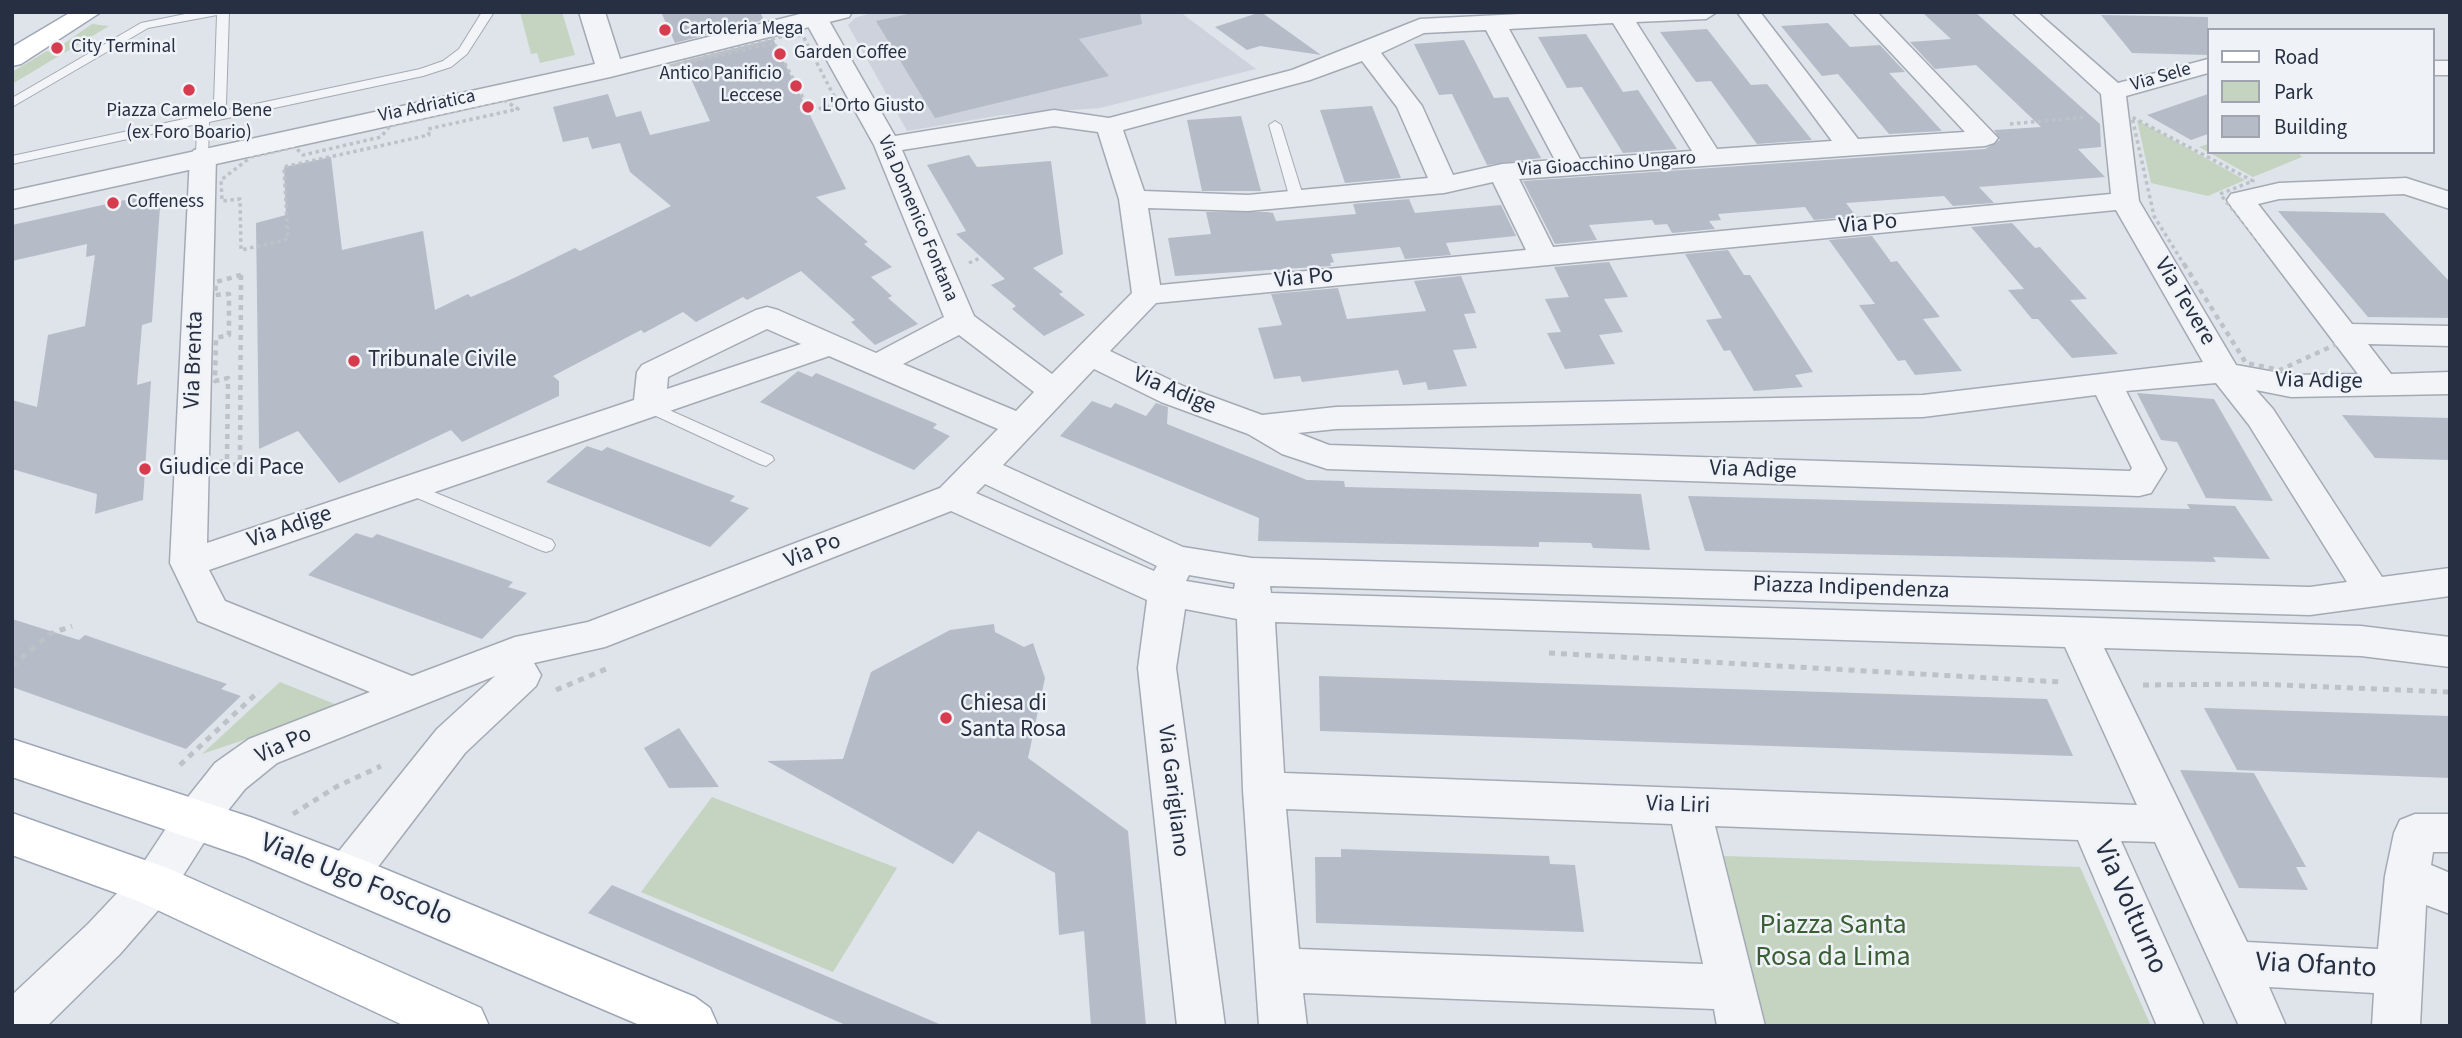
<!DOCTYPE html>
<html>
<head>
<meta charset="utf-8">
<style>
	body { margin:0 }
	#map { position:relative; width:2462px; height:1038px; overflow:hidden; background:#dfe3ea; font-family:"Source Sans 3",sans-serif }
	canvas { display:block }
	.frame { position:absolute; inset:0; border:14px solid #273042; pointer-events:none }
	.legend { position:absolute; left:2207px; top:28px; width:228px; height:126px; box-sizing:border-box; background:#eff2f7; border:2px solid #9fa4af; margin:0; padding:9px 12px; list-style:none; font-size:21px; color:#273042 }
	.legend li { display:flex; align-items:center; gap:14px; height:35px }
	.legend b { width:35px; border:2px solid #9fa4af }
</style>
</head>
<body>
<div id="map">
<canvas width="2462" height="1038"></canvas>
<div class="frame"></div>
<ul class="legend">
<li><b style="height:9px;background:#fff"></b>Road</li>
<li><b style="height:19px;background:#c4d4c0"></b>Park</li>
<li><b style="height:19px;background:#b6bcc7"></b>Building</li>
</ul>
</div>
<script>
const g = document.querySelector('canvas').getContext('2d');
g.lineJoin = 'round';
function fillPath(path, color) { g.fillStyle = color; g.fill(path, 'evenodd'); }
const toPath = rows => new Path2D(rows.map(r => 'M' + r).join(''));
function trace(path, color, width, dash) { g.strokeStyle = color; g.lineWidth = width; g.lineCap = dash ? 'butt' : 'round'; g.setLineDash(dash || []); g.stroke(path); }
function write(font, color, halo, rows, align = 'center') {
  g.font = font + ' "Source Sans 3",sans-serif'; g.lineWidth = 5; g.setLineDash([]); g.textBaseline = 'middle'; g.strokeStyle = halo; g.fillStyle = color; for (const [text, x, y, turn = 0] of rows) {
    g.save(); g.translate(x, y); g.rotate((+turn || 0) * Math.PI / 180); g.textAlign = isNaN(turn) ? turn : align; if (halo) g.strokeText(text, 0, 0); g.fillText(text, 0, 0); g.restore();
  }
}
fillPath(toPath([
	[874,12,1180,12,1256,69,1100,108,1002,115,907,131,848,25,855,18]
]), '#cdd2dc');
fillPath(toPath([
	[520,12,562,12,575,55,540,63,537,53,531,54],
	[92,24,109,26,12,84,12,72,47,51,52,52],
	[2137,120,2245,180,2208,196,2151,183],
	[2208,144,2208,152,2298,152,2302,157,2253,177,2199,147],
	[280,682,342,707,202,754],
	[712,797,897,868,833,972,641,892],
	[1724,856,2080,867,2151,1026,1764,1026]
]), '#c4d4c0');
fillPath(toPath([
	[661,12,760,12,764,20,675,43],
	[917,12,1140,12,1142,24,1079,39,1109,76,935,118,876,21],
	[1261,12,1321,55,1260,46,1247,50,1215,27],
	[1922,12,1975,12,2100,124,2101,147,2078,149,2105,177,1979,187,1994,203,1953,206,1944,196,1846,203,1856,216,1814,220,1805,207,1718,214,1721,220,1709,221,1715,229,1672,233,1667,224,1655,225,1652,220,1589,225,1597,240,1555,244,1523,181,1985,149,2000,140,1994,130,2041,127,1976,65,1935,69,1910,42,1951,39],
	[2101,15,2208,17,2208,55,2132,53],
	[1828,23,1850,47,1880,45,1905,72,1889,73,1942,131,1889,134,1838,74,1822,76,1781,26],
	[1707,29,1751,85,1767,84,1812,140,1757,144,1711,81,1696,82,1660,32],
	[1586,34,1623,92,1638,90,1677,149,1623,153,1582,87,1567,88,1538,37],
	[773,39,846,189,816,197,868,242,864,244,892,267,871,277,892,296,888,298,918,324,875,345,851,322,855,320,801,271,747,300,743,297,696,322,683,312,644,333,641,330,553,376,559,381,559,396,462,442,451,430,339,483,298,431,259,449,256,223,286,215,284,167,331,157,342,250,423,231,435,310,468,294,471,297,514,278,575,248,580,251,671,206,630,172,620,143,592,149,588,137,563,142,553,107,608,94,616,117,641,111,650,135,710,121,683,61],
	[1464,40,1494,98,1508,97,1541,158,1487,165,1452,94,1439,95,1414,44],
	[2208,94,2208,134,2191,140,2147,115],
	[1372,106,1401,178,1345,183,1320,110],
	[1241,116,1261,191,1202,191,1187,120],
	[969,155,977,167,1051,161,1063,254,1033,268,1063,292,1059,294,1085,315,1044,336,1012,309,1016,306,991,285,1005,279,956,234,966,231,927,165],
	[161,192,152,322,142,325,137,385,151,381,143,500,95,514,97,494,12,469,12,400,37,407,48,335,85,326,95,255,86,257,87,244,12,261,12,225],
	[1409,199,1415,213,1501,205,1516,236,1446,243,1451,255,1405,259,1400,247,1331,254,1334,262,1330,263,1331,266,1175,276,1168,238,1211,234,1206,212,1267,212,1273,213,1276,221,1356,214,1353,204],
	[2278,211,2384,213,2450,282,2450,318,2368,317],
	[2012,223,2035,248,2040,247,2087,299,2070,300,2118,354,2072,358,2038,319,2032,319,2008,290,2024,289,1971,227],
	[1872,236,1891,262,1897,261,1940,317,1923,319,1962,371,1915,375,1905,360,1898,361,1859,305,1875,304,1829,240],
	[1728,250,1744,275,1750,275,1813,372,1795,375,1803,387,1754,391,1730,350,1724,351,1706,320,1722,318,1685,254],
	[1609,262,1628,297,1604,299,1623,332,1599,335,1615,364,1565,369,1547,333,1561,332,1545,299,1569,297,1554,267],
	[1461,276,1476,313,1464,314,1477,348,1453,350,1467,386,1428,390,1426,382,1403,385,1398,370,1302,382,1300,376,1274,379,1258,328,1282,325,1271,294,1338,288,1347,319,1426,311,1414,281],
	[798,371,812,377,816,373,937,424,933,428,950,436,914,470,760,402],
	[2137,393,2214,399,2273,501,2206,498,2177,442,2161,440],
	[1092,401,1111,408,1115,403,1146,416,1156,403,1168,407,1167,424,1307,480,1344,481,1345,487,1641,494,1650,550,1593,548,1591,543,1539,542,1539,547,1258,541,1259,518,1060,436],
	[2342,415,2450,418,2450,460,2375,458],
	[587,446,602,451,607,447,705,485,735,496,730,501,749,508,710,547,546,482],
	[1688,496,2190,509,2187,504,2235,506,2270,559,2213,557,2216,562,1705,551],
	[356,533,372,538,377,534,400,542,513,582,508,587,527,593,482,639,308,575],
	[12,619,79,640,85,635,227,684,221,689,241,696,186,749,12,687],
	[994,624,995,632,1024,647,1033,643,1045,678,1028,758,1128,831,1146,1026,1091,1026,1084,931,1059,935,1055,873,978,831,953,864,767,761,843,759,871,672,950,630],
	[1319,676,2047,699,2073,756,1320,731],
	[2204,708,2450,716,2450,778,2237,770],
	[679,728,719,787,669,788,644,748],
	[2180,770,2254,773,2306,867,2296,867,2308,890,2239,888],
	[1341,849,1549,856,1550,864,1575,865,1584,932,1316,923,1315,857,1341,857],
	[612,885,944,1026,848,1026,588,913]
]), '#b6bcc7');
const service = toPath([
	[195,12,229,12,226,104,218,112,420,69,443,61,459,49,482,12,494,12,467,54,451,67,423,76,209,122,208,159,198,159,196,156,197,124,12,164,12,156,198,116,214,103,217,15,148,28,12,107,12,98,141,23,195,12],
	[1275,121,1281,125,1304,199,1302,202,1292,202,1290,199,1269,125,1275,121],
	[649,401,772,456,774,460,766,466,760,464,643,410,641,406,643,402,649,401],
	[409,482,552,540,555,545,552,550,546,552,540,550,403,492,400,488,409,482]
]);
const minor = toPath([
	[817,12,828,19,895,136,1054,110,1109,118,1292,70,1420,19,1560,12,1717,12,1706,19,1636,22,1717,149,1832,141,1737,12,1760,12,1858,139,1965,132,1853,12,1877,12,1998,138,1994,143,1985,146,1519,179,1553,247,2111,194,2101,94,2012,12,2037,12,2118,83,2208,59,2208,73,2126,96,2139,201,2236,365,2291,375,2358,374,2231,206,2227,200,2231,194,2279,183,2406,178,2450,192,2450,209,2404,194,2279,199,2258,204,2352,324,2450,326,2450,346,2368,344,2391,374,2450,372,2450,394,2291,397,2256,390,2273,409,2382,577,2450,568,2450,596,2310,615,1270,586,1271,593,2361,626,2450,637,2450,667,2361,656,2104,648,2247,942,2378,949,2385,876,2394,833,2400,820,2415,814,2450,814,2450,852,2433,852,2431,865,2450,873,2450,914,2426,905,2420,1026,2372,1026,2374,993,2269,987,2286,1026,2239,1026,2155,842,2121,841,2204,1026,2157,1026,2078,840,1715,826,1765,1026,1717,1026,1714,1009,1303,993,1307,1026,1259,1026,1243,790,1237,619,1185,609,1176,668,1225,1026,1177,1026,1138,668,1147,600,951,511,605,647,534,663,541,675,536,686,465,753,361,889,346,895,331,889,324,875,331,861,437,729,495,676,277,763,245,789,210,833,168,899,120,954,47,1026,12,1026,12,995,88,924,138,871,180,807,215,763,249,739,370,692,198,621,170,563,190,156,194,150,203,148,212,150,216,156,207,543,634,400,637,372,642,365,756,310,767,307,778,310,876,353,944,317,874,145,804,19,808,14,817,12],
	[1613,23,1692,151,1580,159,1509,29,1613,23],
	[1486,30,1555,160,1502,164,1453,175,1422,106,1381,53,1424,33,1486,30],
	[1362,61,1397,107,1428,178,1248,195,1144,191,1123,130,1310,80,1362,61],
	[1054,126,1098,132,1119,199,1132,293,1052,374,974,316,902,150,1054,126],
	[1493,182,1526,250,1160,285,1148,208,1248,211,1444,193,1493,182],
	[2116,210,2203,362,1923,395,1336,407,1262,415,1183,386,1110,351,1156,303,2116,210],
	[767,329,801,344,667,389,668,377,767,329],
	[959,335,1034,392,1016,411,903,364,959,335],
	[829,356,998,429,940,488,588,622,515,637,412,676,225,601,209,570,829,356],
	[1094,369,1161,402,1248,434,1282,454,1327,469,2139,496,2151,493,2166,469,2126,391,2216,383,2249,425,2347,582,2310,587,1252,558,1183,547,1003,465,1094,369],
	[2096,395,2132,468,2130,471,1329,445,1298,433,1336,429,1923,417,2096,395],
	[985,484,1157,566,1154,571,976,493,985,484],
	[1189,575,1235,583,1234,589,1186,581,1189,575],
	[1275,622,2065,647,2137,805,1284,773,1275,622],
	[1286,809,1672,824,1703,964,1299,949,1286,809],
	[2432,61,2450,61,2450,75,2432,75,2432,61]
]);
const tertiary = toPath([
	[579,12,605,12,620,59,808,12,852,12,849,17,610,77,12,209,12,191,595,64,579,12]
]);
const primary = toPath([
	[71,12,101,12,21,64,12,66,12,47,71,12],
	[12,739,253,818,363,860,695,997,710,1008,718,1026,642,1026,245,857,12,777,12,739],
	[12,813,170,869,481,1008,489,1026,405,1026,138,901,12,855,12,813]
]);
trace(service, '#a4aab4', 2);
trace(minor, '#a4aab4', 3);
trace(tertiary, '#a4aab4', 3);
trace(primary, '#9ea7b6', 3);
trace(toPath([
	[791,34,803,36,838,104,810,111,774,43,670,66,791,34],
	[504,100,518,109,428,129,429,135,284,167,288,239,241,250,240,199,222,201,221,180,251,157,295,147,303,155,381,137,390,126,504,100],
	[2010,124,2085,117],
	[969,263,982,257],
	[2185,266,2154,216,2132,117,2253,181,2220,194,2279,266]
]), '#bdc1c8', 3.5, [3.5, 3.5]);
trace(toPath([
	[2184,264,2246,363,2280,370,2341,342,2277,264],
	[241,275,240,463,213,472,213,464,227,460,228,378,215,381,216,338,229,335,229,294,215,295,216,282,241,275]
]), '#bdc1c8', 4.5, [5, 5]);
trace(toPath([
	[1549,653,2061,682],
	[12,666,50,634,72,626],
	[2143,685,2254,684,2450,692],
	[556,690,606,669],
	[180,765,259,691],
	[293,814,336,787,381,766]
]), '#bdc1c8', 5, [6, 6]);
fillPath(service, '#f2f4f7');
fillPath(minor, '#f2f4f7');
fillPath(tertiary, '#f2f4f7');
fillPath(primary, '#fff');
for (const [x, y, r, color] of [
	[665,30,7,"#d73c4e"],
	[57,48,7,"#d73c4e"],
	[780,54,7,"#d73c4e"],
	[796,86,7,"#d73c4e"],
	[189,90,7,"#d73c4e"],
	[808,107,7,"#d73c4e"],
	[113,203,7,"#d73c4e"],
	[354,361,7,"#d73c4e"],
	[145,469,7,"#d73c4e"],
	[946,718,7,"#d73c4e"]
]) { const dot = new Path2D(); dot.arc(x, y, r, 0, 2 * Math.PI); g.fillStyle = color; g.fill(dot); trace(dot, '#eff2f7', 2.5); }
write('19px', '#273042', '#eff2f7', [
	["Cartoleria Mega",679,30],
	["City Terminal",71,48],
	["Garden Coffee",794,54],
	["Antico Panificio",782,75,"right"],
	["Leccese",782,97,"right"],
	["L'Orto Giusto",822,107],
	["Piazza Carmelo Bene",189,112,"center"],
	["(ex Foro Boario)",189,134,"center"],
	["Coffeness",127,203]
], 'left');
write('19px', '#273042', '#eff2f7', [
	["Via Sele",2161,78,-16],
	["Via Adriatica",427,107,-12],
	["Via Gioacchino Ungaro",1607,165,-4],
	["Via Domenico Fontana",917,219,67]
]);
write('23px', '#273042', '#eff2f7', [
	["Via Po",1868,225,-5],
	["Via Po",1304,279,-6],
	["Via Tevere",2184,302,59],
	["Via Brenta",195,360,-88],
	["Via Adige",2319,382,1],
	["Via Adige",1174,392,23],
	["Via Adige",1753,471,2],
	["Via Adige",290,528,-19],
	["Via Po",813,552,-22],
	["Piazza Indipendenza",1851,589,2],
	["Via Po",284,746,-25],
	["Via Garigliano",1172,791,83],
	["Via Liri",1678,806,2]
]);
write('23px', '#273042', '#eff2f7', [
	["Tribunale Civile",368,361],
	["Giudice di Pace",159,469],
	["Chiesa di",960,705],
	["Santa Rosa",960,731]
], 'left');
write('28px', '#273042', '#eff2f7', [
	["Viale Ugo Foscolo",356,881,22],
	["Via Volturno",2129,908,66],
	["Via Ofanto",2316,967,3]
]);
write('28px', '#3a5e33', '#eff2f7', [
	["Piazza Santa",1833,927],
	["Rosa da Lima",1833,959]
]);
</script>
</body>
</html>
